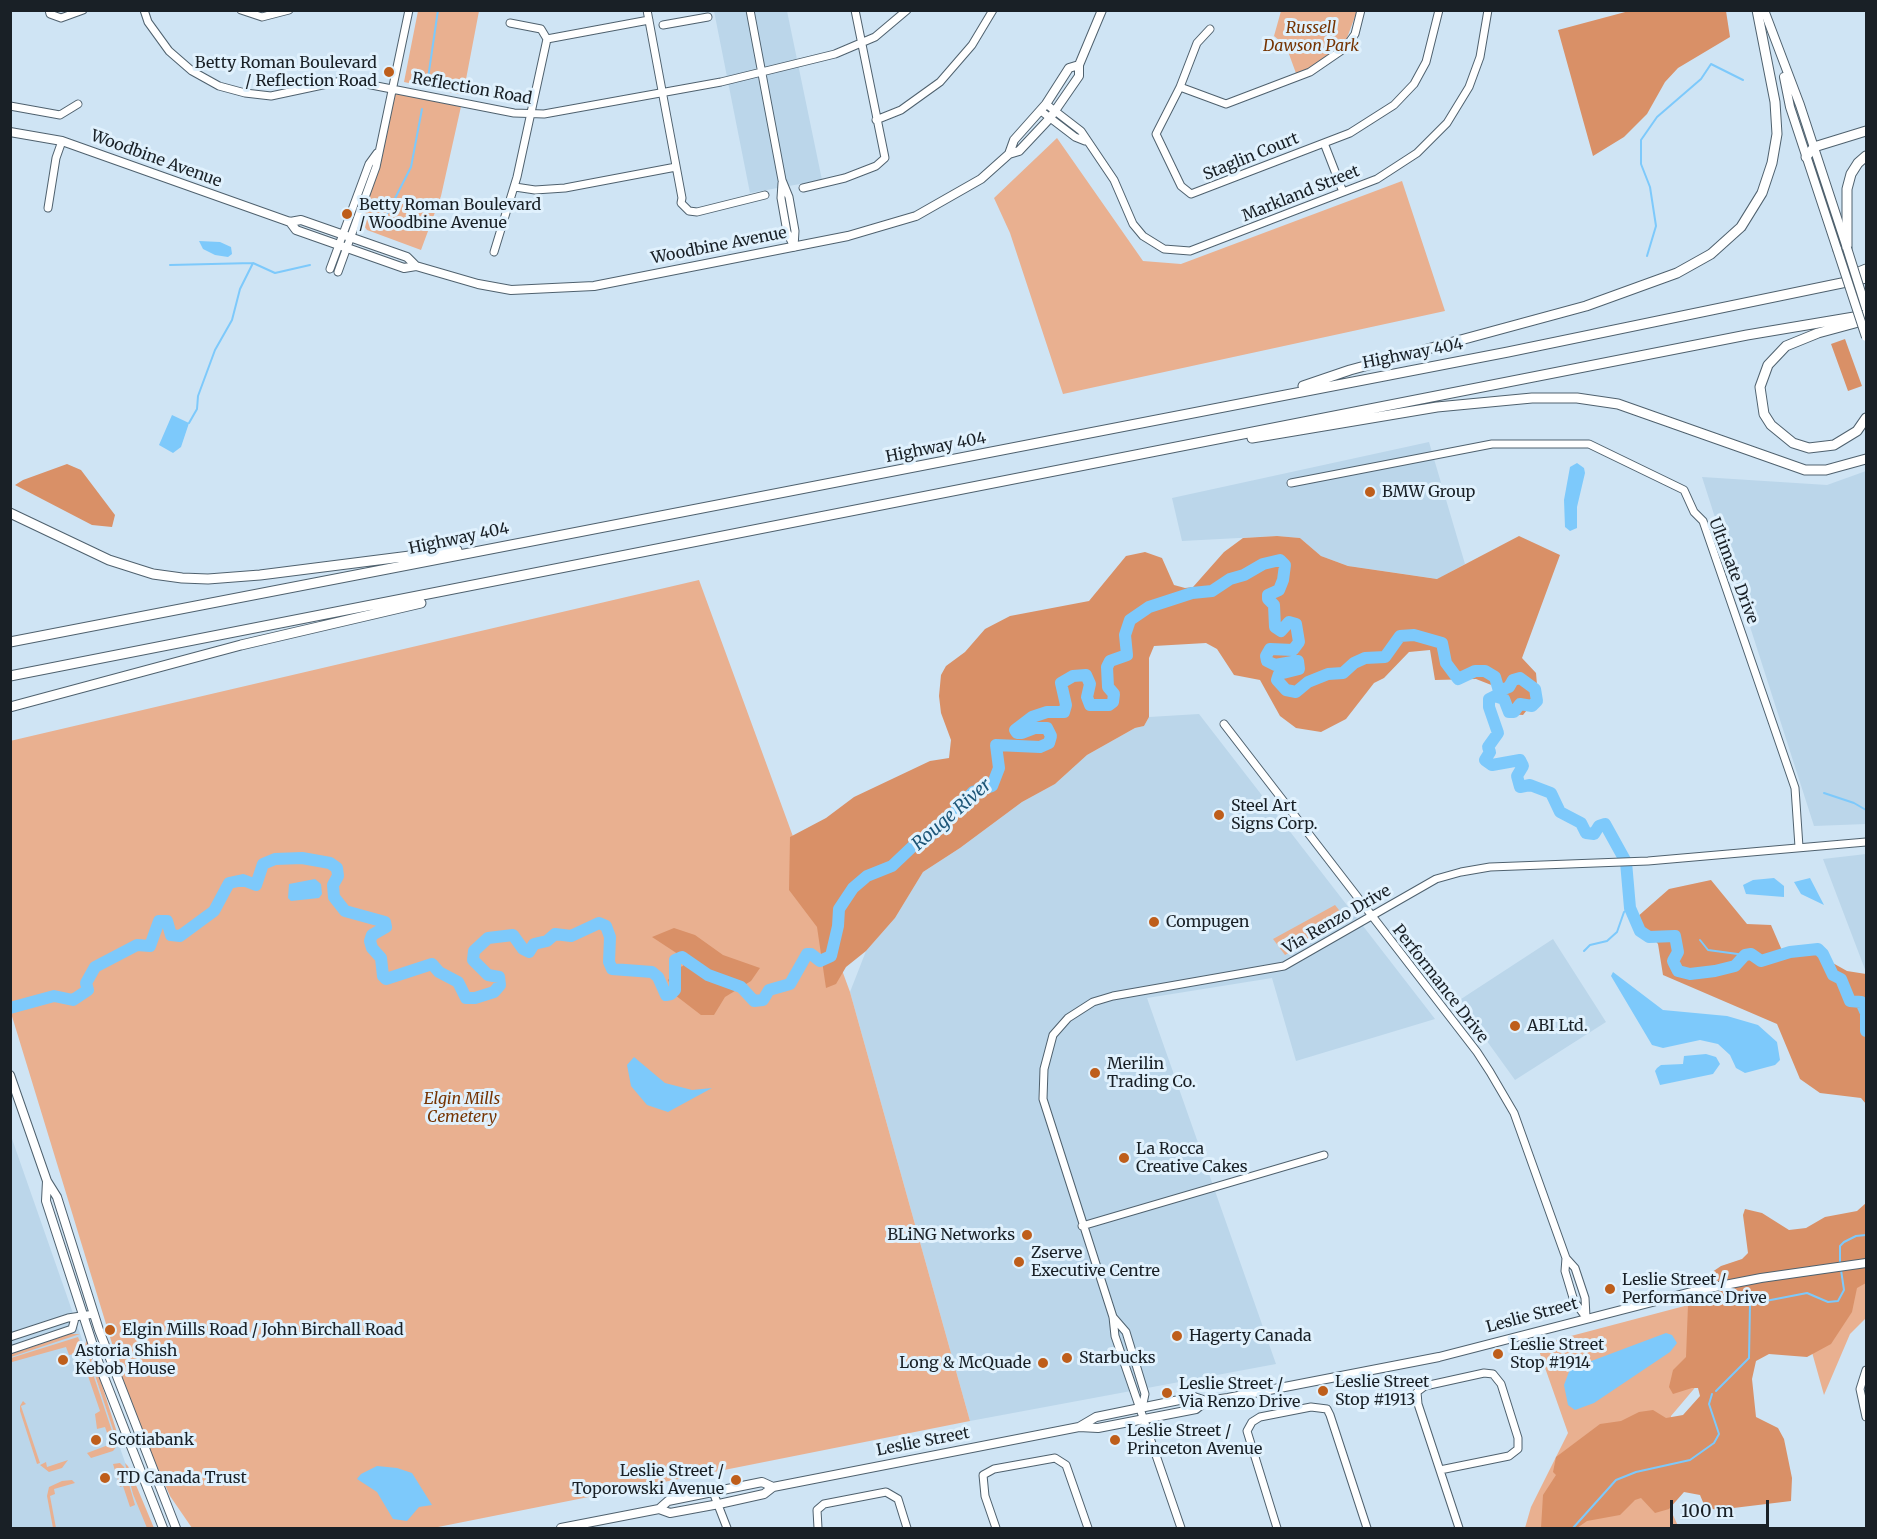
<!DOCTYPE html>
<html>
<head>
<meta charset="utf-8">
<style>
	body { margin:0 }
	#map { position:relative; width:1877px; height:1539px; overflow:hidden; background:#cfe4f4; font-family:Merriweather,serif }
	canvas { display:block }
	.frame { position:absolute; inset:0; border:12px solid #192026; pointer-events:none }
	.scale { position:absolute; left:1670px; top:1500px; width:99px; height:27px; box-sizing:border-box; border:3px solid #192026; border-top:0; padding-left:8px; font-size:18px; line-height:21px; white-space:nowrap; color:#192026; -webkit-text-stroke:4px #e0f1fd; paint-order:stroke }
</style>
</head>
<body>
<div id="map">
<canvas width="1877" height="1539"></canvas>
<div class="frame"></div>
<div class="scale">100 m</div>
</div>
<script>
const g = document.querySelector('canvas').getContext('2d');
g.lineJoin = 'round';
function fillPath(path, color) { g.fillStyle = color; g.fill(path, 'evenodd'); }
const toPath = rows => new Path2D(rows.map(r => 'M' + r).join(''));
function trace(path, color, width, dash) { g.strokeStyle = color; g.lineWidth = width; g.lineCap = dash ? 'butt' : 'round'; g.setLineDash(dash || []); g.stroke(path); }
function write(font, color, halo, rows, align = 'center') {
  g.font = font + ' Merriweather,serif'; g.lineWidth = 6; g.setLineDash([]); g.textBaseline = 'middle'; g.strokeStyle = halo; g.fillStyle = color; for (const [text, x, y, turn = 0] of rows) {
    g.save(); g.translate(x, y); g.rotate((+turn || 0) * Math.PI / 180); g.textAlign = isNaN(turn) ? turn : align; if (halo) g.strokeText(text, 0, 0); g.fillText(text, 0, 0); g.restore();
  }
}
fillPath(toPath([
	[714,11,787,11,822,180,750,193],
	[1429,442,1465,564,1438,579,1348,566,1321,556,1300,538,1277,536,1182,541,1172,498],
	[1866,471,1866,824,1814,826,1702,477,1827,485],
	[1199,714,1435,1019,1296,1061,1272,978,1147,998,1276,1364,970,1421,850,992,866,951,895,918,923,872,960,848,1022,802,1055,784,1087,755,1135,728,1144,726,1149,717],
	[1866,854,1866,972,1823,859],
	[1553,939,1606,1022,1515,1080,1458,1001],
	[11,1136,148,1528,11,1528]
]), '#bbd6ea');
fillPath(toPath([
	[418,11,479,11,463,95,404,82],
	[1281,11,1357,11,1347,38,1332,55,1297,76,1286,46,1274,36],
	[393,88,462,102,441,196,421,250,367,230,362,223],
	[1057,138,1143,261,1181,264,1402,181,1445,311,1063,394,1010,233,994,198],
	[699,580,850,992,970,1421,433,1528,192,1528,170,1496,132,1409,11,1013,10,741],
	[1335,905,1347,920,1285,955,1273,939],
	[1866,1274,1866,1318,1850,1334,1824,1395,1806,1331,1721,1357,1671,1416,1666,1500,1679,1528,1525,1528,1531,1507,1568,1433,1537,1345,1711,1299],
	[70,1334,80,1334,11,1357,11,1354],
	[78,1337,91,1369,79,1372,74,1354,69,1355,66,1347,12,1362,11,1366,11,1358],
	[87,1338,120,1442,119,1447,85,1346],
	[92,1371,117,1446,113,1451,91,1458,87,1453,111,1444,105,1427,97,1429,95,1414,100,1411,87,1373],
	[23,1401,26,1404,21,1406,40,1463,37,1464,20,1411,20,1406],
	[68,1460,62,1468,49,1472,40,1465,46,1462,47,1467],
	[120,1463,124,1467,135,1505,130,1507,123,1486,120,1487,113,1464],
	[125,1463,128,1466,154,1528,147,1528,133,1494],
	[72,1480,75,1483,54,1489,55,1494,50,1496,56,1528,53,1528,47,1496,49,1487,62,1481]
]), '#e9b090');
fillPath(toPath([
	[1726,11,1730,37,1678,68,1665,82,1647,114,1624,137,1593,156,1558,30,1629,11],
	[1845,339,1862,386,1848,391,1831,344],
	[67,464,81,470,115,515,112,527,92,525,15,485,23,480],
	[1277,536,1300,538,1321,556,1348,566,1437,579,1519,536,1560,555,1522,658,1536,673,1538,696,1523,715,1509,714,1505,708,1504,695,1499,688,1476,679,1435,680,1430,650,1409,652,1384,678,1374,683,1346,719,1321,732,1296,728,1280,716,1260,680,1234,675,1217,649,1206,643,1154,646,1149,658,1149,717,1144,726,1135,728,1087,755,1055,784,1022,802,960,848,923,872,895,918,866,951,846,967,836,984,826,988,817,927,789,890,790,837,826,818,854,797,930,761,949,758,951,740,941,713,939,696,941,675,946,666,965,652,985,629,1010,616,1089,601,1126,556,1145,552,1162,558,1174,585,1185,588,1193,587,1224,552,1243,538],
	[1711,880,1747,924,1771,925,1784,955,1815,953,1847,971,1866,974,1866,1104,1861,1098,1820,1093,1800,1079,1777,1024,1663,975,1658,944,1636,918,1669,889],
	[674,928,695,935,723,955,760,968,751,981,725,997,714,1015,701,1015,675,995,668,980,677,968,683,966,684,958,652,937],
	[1866,1203,1866,1283,1857,1288,1852,1312,1831,1344,1807,1357,1769,1354,1756,1361,1752,1379,1756,1417,1778,1428,1784,1439,1792,1478,1791,1501,1717,1510,1705,1507,1700,1495,1684,1492,1669,1509,1655,1513,1641,1498,1635,1500,1620,1515,1587,1521,1577,1528,1541,1528,1543,1495,1556,1475,1553,1472,1556,1457,1600,1424,1621,1421,1639,1412,1653,1410,1666,1418,1683,1415,1700,1396,1698,1388,1692,1388,1673,1394,1669,1387,1673,1370,1686,1357,1688,1305,1693,1285,1721,1266,1742,1259,1748,1253,1743,1215,1745,1209,1762,1213,1789,1230,1806,1228,1825,1217,1857,1211]
]), '#d99067');
fillPath(toPath([
	[199,241,220,242,231,247,232,254,228,257,215,255,203,249],
	[172,415,189,423,181,447,173,453,159,445],
	[1577,463,1584,468,1585,473,1577,507,1577,528,1570,531,1565,527,1564,500,1570,467],
	[1774,878,1784,886,1784,897,1746,894,1743,885,1753,880],
	[1810,878,1824,905,1801,894,1794,882],
	[315,879,321,884,322,894,319,898,291,901,288,898,289,884],
	[1613,972,1663,1010,1727,1016,1758,1025,1777,1042,1780,1060,1775,1065,1745,1073,1736,1068,1730,1055,1718,1044,1700,1040,1663,1048,1652,1045,1611,976],
	[1706,1054,1716,1057,1720,1064,1713,1074,1660,1085,1655,1071,1657,1068,1661,1065,1683,1064,1684,1056],
	[634,1057,665,1083,692,1090,712,1088,668,1112,647,1105,631,1086,627,1065],
	[1666,1333,1672,1335,1677,1343,1670,1352,1594,1403,1575,1410,1568,1405,1564,1385,1570,1369],
	[377,1466,397,1468,412,1473,432,1505,419,1507,407,1521,393,1519,377,1492,357,1479,361,1474]
]), '#7dc9fb');
trace(toPath([
	[427,85,438,10],
	[386,216,411,167,422,109],
	[1647,256,1656,226,1650,187,1641,164,1641,140,1657,117,1701,79,1711,64,1743,80],
	[170,265,253,263,275,273,310,265],
	[189,423,197,409,198,396,215,350,232,320,240,289,253,263],
	[1824,793,1854,803,1866,810],
	[1700,940,1708,950,1745,955],
	[1584,951,1590,945,1607,941,1617,932,1624,912,1630,908],
	[1840,1264,1840,1246,1844,1242,1856,1236,1866,1235],
	[1716,1391,1749,1358,1750,1304,1807,1293,1828,1302,1838,1301,1844,1290,1841,1270],
	[1573,1528,1616,1480,1636,1472,1690,1460,1714,1443,1719,1434,1709,1404,1712,1394]
]), '#7dc9fb', 2);
trace(toPath([
	[10,1008,54,996,73,1000,88,990,86,983,95,967,137,945,150,946,159,921,167,921,171,935,180,936,214,911,229,883,243,880,256,885,263,864,275,859,302,858,330,863,337,868,338,876,333,885,334,897,345,911,385,922,386,927,372,935,370,941,372,948,381,958,383,976,386,979,432,964,439,972,458,982,466,998,475,998,494,992,500,985,499,977,488,975,473,960,474,951,488,938,513,935,523,949,529,952,534,944,547,941,555,934,571,936,599,923,606,926,610,937,609,962,612,969,652,972,658,977,666,995,671,994,675,990,675,960,682,957,708,975,741,987,754,1001,763,1000,769,990,790,984,807,954,811,954,820,961,831,956,838,926,839,909,853,888,867,876,892,866,912,847,939,829,973,792,992,786,999,768,996,745,1040,747,1049,743,1051,736,1047,728,1035,728,1022,733,1017,733,1015,730,1032,717,1047,712,1064,712,1066,705,1061,683,1073,676,1086,675,1090,684,1087,697,1090,705,1109,705,1113,702,1114,694,1108,687,1107,667,1110,661,1127,655,1125,635,1130,620,1149,607,1192,593,1212,591,1230,579,1244,575,1263,564,1280,560,1285,565,1283,580,1279,590,1268,595,1268,599,1274,605,1275,627,1281,631,1289,622,1296,624,1299,642,1293,650,1270,649,1266,656,1267,661,1275,665,1298,661,1299,669,1279,674,1277,680,1286,690,1296,692,1308,682,1328,674,1343,673,1354,663,1365,658,1385,657,1400,636,1414,635,1442,643,1446,663,1458,679,1475,671,1485,671,1495,677,1499,691,1509,687,1513,680,1520,678,1535,689,1537,701,1532,706,1520,704,1514,712,1509,712,1504,699,1495,696,1489,699,1489,707,1498,733,1488,747,1490,752,1485,760,1492,765,1520,760,1523,766,1517,776,1520,787,1530,785,1551,793,1560,812,1581,823,1586,833,1594,834,1599,826,1605,824,1626,862,1630,908,1640,931,1649,937,1675,936,1678,952,1673,961,1678,971,1690,974,1715,971,1735,966,1745,955,1751,954,1761,961,1790,952,1818,949,1823,954,1833,975,1841,979,1850,1001,1861,1002,1866,1013,1866,1031]
]), '#7dc9fb', 12);
const minor = toPath([
	[49,10,50,14,61,18,83,10],
	[144,10,148,22,169,51,192,71,219,86,245,93,271,96,346,80,514,113,544,114,721,82,835,54,875,37,907,10],
	[241,10,262,17,289,10],
	[647,10,682,198,681,203,689,211,697,212,765,195],
	[750,10,782,180,789,197,795,231,794,247],
	[510,23,541,29,547,39],
	[663,25,708,17],
	[1210,29,1197,43,1180,87,1156,134,1181,186,1191,194,1350,133,1394,105,1414,84,1426,62,1439,10],
	[547,39,649,20],
	[1180,87,1226,104,1310,72,1345,48,1355,34,1361,10],
	[1046,104,1081,131,1114,180,1133,224,1143,236,1164,249,1190,251,1377,179,1417,153,1447,123,1469,87,1480,57,1488,10],
	[10,106,60,115,78,104],
	[1041,111,1075,137,1085,141],
	[876,120,901,110,940,82,972,45,993,10],
	[1324,143,1343,192],
	[782,183,781,198,787,232,793,245],
	[515,187,535,190,565,188,676,167],
	[803,188,845,178,876,166,885,158,855,10],
	[48,208,56,158,62,141],
	[494,252,517,177,547,39],
	[330,269,369,164,377,153],
	[338,272,376,167,409,10],
	[1291,483,1492,444,1589,444,1684,490,1694,512,1703,521,1795,788,1799,847],
	[1224,724,1477,1052,1490,1072,1514,1113,1566,1258,1575,1268,1585,1298,1586,1317],
	[1082,1226,1324,1155],
	[1566,1258,1565,1271,1574,1301,1585,1316],
	[1113,1317,1126,1332,1145,1394,1142,1408],
	[10,1337,68,1318,94,1314],
	[10,1350,72,1329,75,1318],
	[1866,1370,1860,1389,1866,1417],
	[1440,1470,1509,1456,1518,1449,1518,1438,1501,1384,1493,1374,1484,1373,1425,1386,1417,1392,1418,1404,1459,1528],
	[713,1492,727,1528],
	[818,1528,817,1510,824,1504,886,1492,898,1499,907,1528],
	[996,1528,985,1496,983,1475,994,1469,1055,1458,1066,1465,1088,1528],
	[1181,1528,1115,1336,1113,1317,1043,1099,1044,1069,1053,1035,1068,1018,1093,1002,1113,996,1284,966,1436,879,1461,872,1490,867,1648,861,1866,842],
	[1277,1528,1247,1431,1252,1422,1260,1417,1311,1407,1327,1409,1330,1415,1367,1528]
]);
const major = toPath([
	[1764,10,1800,105,1846,245],
	[1784,77,1790,107,1837,249],
	[10,132,62,141,290,222,301,220,407,257,416,266],
	[1009,154,1014,140,1046,104,1069,68,1079,65],
	[290,222,296,230,404,268,416,266,478,284,511,290,594,286,848,236,916,216,981,179,1009,154,1019,151,1050,118,1079,76,1079,65,1102,10],
	[10,1075,47,1181,57,1197,99,1330,176,1528],
	[47,1181,46,1201,100,1367,163,1528],
	[1079,1427,1096,1417,1194,1397,1206,1401,1228,1398,1439,1357,1699,1290,1761,1278,1866,1263],
	[659,1509,668,1501,762,1482,773,1487],
	[561,1528,659,1509,670,1513,719,1504,764,1494,773,1487,1079,1427,1098,1428,1196,1409,1206,1401]
]);
const highway = toPath([
	[1806,157,1814,147,1866,131],
	[1847,248,1847,189,1851,174,1858,163,1866,156],
	[1849,276,1866,269],
	[1866,320,1818,333,1786,346,1768,365,1760,387,1764,414,1771,425,1793,443,1809,448,1834,445,1857,431,1866,418],
	[1303,386,1350,370,1586,306,1677,273,1711,254,1741,227,1762,193,1772,163,1777,134,1775,102,1757,10],
	[1252,438,1437,407,1532,398,1577,398,1618,404,1805,470,1826,470,1866,459],
	[10,513,109,560,153,574,182,578,208,579,260,575,457,550],
	[10,642,1508,352,1866,278],
	[10,676,1747,335,1866,315],
	[10,707,241,645,421,603]
]);
trace(minor, '#4f616e', 9);
trace(major, '#4f616e', 10);
trace(highway, '#4f616e', 11);
trace(minor, '#fff', 7);
trace(major, '#fff', 8);
trace(highway, '#fff', 9);
const majorBridge = toPath([
	[1847,248,1866,308],
	[1837,249,1866,337]
]);
trace(majorBridge, '#4f616e', 10, []);
trace(majorBridge, '#fff', 8);
for (const [x, y, r, color] of [
	[389,72,6,"#be5e1b"],
	[347,214,6,"#be5e1b"],
	[1370,492,6,"#be5e1b"],
	[1219,815,6,"#be5e1b"],
	[1154,922,6,"#be5e1b"],
	[1515,1026,6,"#be5e1b"],
	[1095,1073,6,"#be5e1b"],
	[1124,1158,6,"#be5e1b"],
	[1027,1235,6,"#be5e1b"],
	[1019,1262,6,"#be5e1b"],
	[1610,1289,6,"#be5e1b"],
	[110,1330,6,"#be5e1b"],
	[1177,1336,6,"#be5e1b"],
	[1498,1354,6,"#be5e1b"],
	[1067,1358,6,"#be5e1b"],
	[63,1360,6,"#be5e1b"],
	[1043,1363,6,"#be5e1b"],
	[1323,1391,6,"#be5e1b"],
	[1167,1393,6,"#be5e1b"],
	[96,1440,6,"#be5e1b"],
	[1115,1440,6,"#be5e1b"],
	[105,1478,6,"#be5e1b"],
	[736,1480,6,"#be5e1b"]
]) { const dot = new Path2D(); dot.arc(x, y, r, 0, 2 * Math.PI); g.fillStyle = color; g.fill(dot); trace(dot, '#e0f1fd', 2); }
write('italic 16px', '#763402', '#e0f1fd', [
	["Russell",1311,28],
	["Dawson Park",1311,46],
	["Elgin Mills",462,1099],
	["Cemetery",462,1117]
]);
write('16px', '#192026', '#e0f1fd', [
	["Betty Roman Boulevard",377,63,"right"],
	["/ Reflection Road",377,81,"right"],
	["Betty Roman Boulevard",359,205],
	["/ Woodbine Avenue",359,223],
	["BMW Group",1382,492],
	["Steel Art",1231,806],
	["Signs Corp.",1231,824],
	["Compugen",1166,922],
	["ABI Ltd.",1527,1026],
	["Merilin",1107,1064],
	["Trading Co.",1107,1082],
	["La Rocca",1136,1149],
	["Creative Cakes",1136,1167],
	["BLiNG Networks",1015,1235,"right"],
	["Zserve",1031,1253],
	["Executive Centre",1031,1271],
	["Leslie Street /",1622,1280],
	["Performance Drive",1622,1298],
	["Elgin Mills Road / John Birchall Road",122,1330],
	["Hagerty Canada",1189,1336],
	["Leslie Street",1510,1345],
	["Stop #1914",1510,1363],
	["Astoria Shish",75,1351],
	["Kebob House",75,1369],
	["Starbucks",1079,1358],
	["Long & McQuade",1031,1363,"right"],
	["Leslie Street",1335,1382],
	["Stop #1913",1335,1400],
	["Leslie Street /",1179,1384],
	["Via Renzo Drive",1179,1402],
	["Leslie Street /",1127,1431],
	["Princeton Avenue",1127,1449],
	["Scotiabank",108,1440],
	["Leslie Street /",724,1471,"right"],
	["Toporowski Avenue",724,1489,"right"],
	["TD Canada Trust",117,1478]
], 'left');
write('16px', '#192026', '#e0f1fd', [
	["Reflection Road",472,89,10],
	["Staglin Court",1251,157,-22],
	["Woodbine Avenue",156,159,20],
	["Markland Street",1301,194,-22],
	["Woodbine Avenue",719,246,-11],
	["Highway 404",1413,354,-11],
	["Highway 404",936,448,-11],
	["Highway 404",459,539,-12],
	["Ultimate Drive",1733,571,69],
	["Via Renzo Drive",1337,920,-30],
	["Performance Drive",1440,984,52],
	["Leslie Street",1532,1316,-15],
	["Leslie Street",923,1442,-11]
]);
write('italic 18px', '#1c5577', '#e0f1fd', [
	["Rouge River",952,815,-41]
]);
</script>
</body>
</html>
